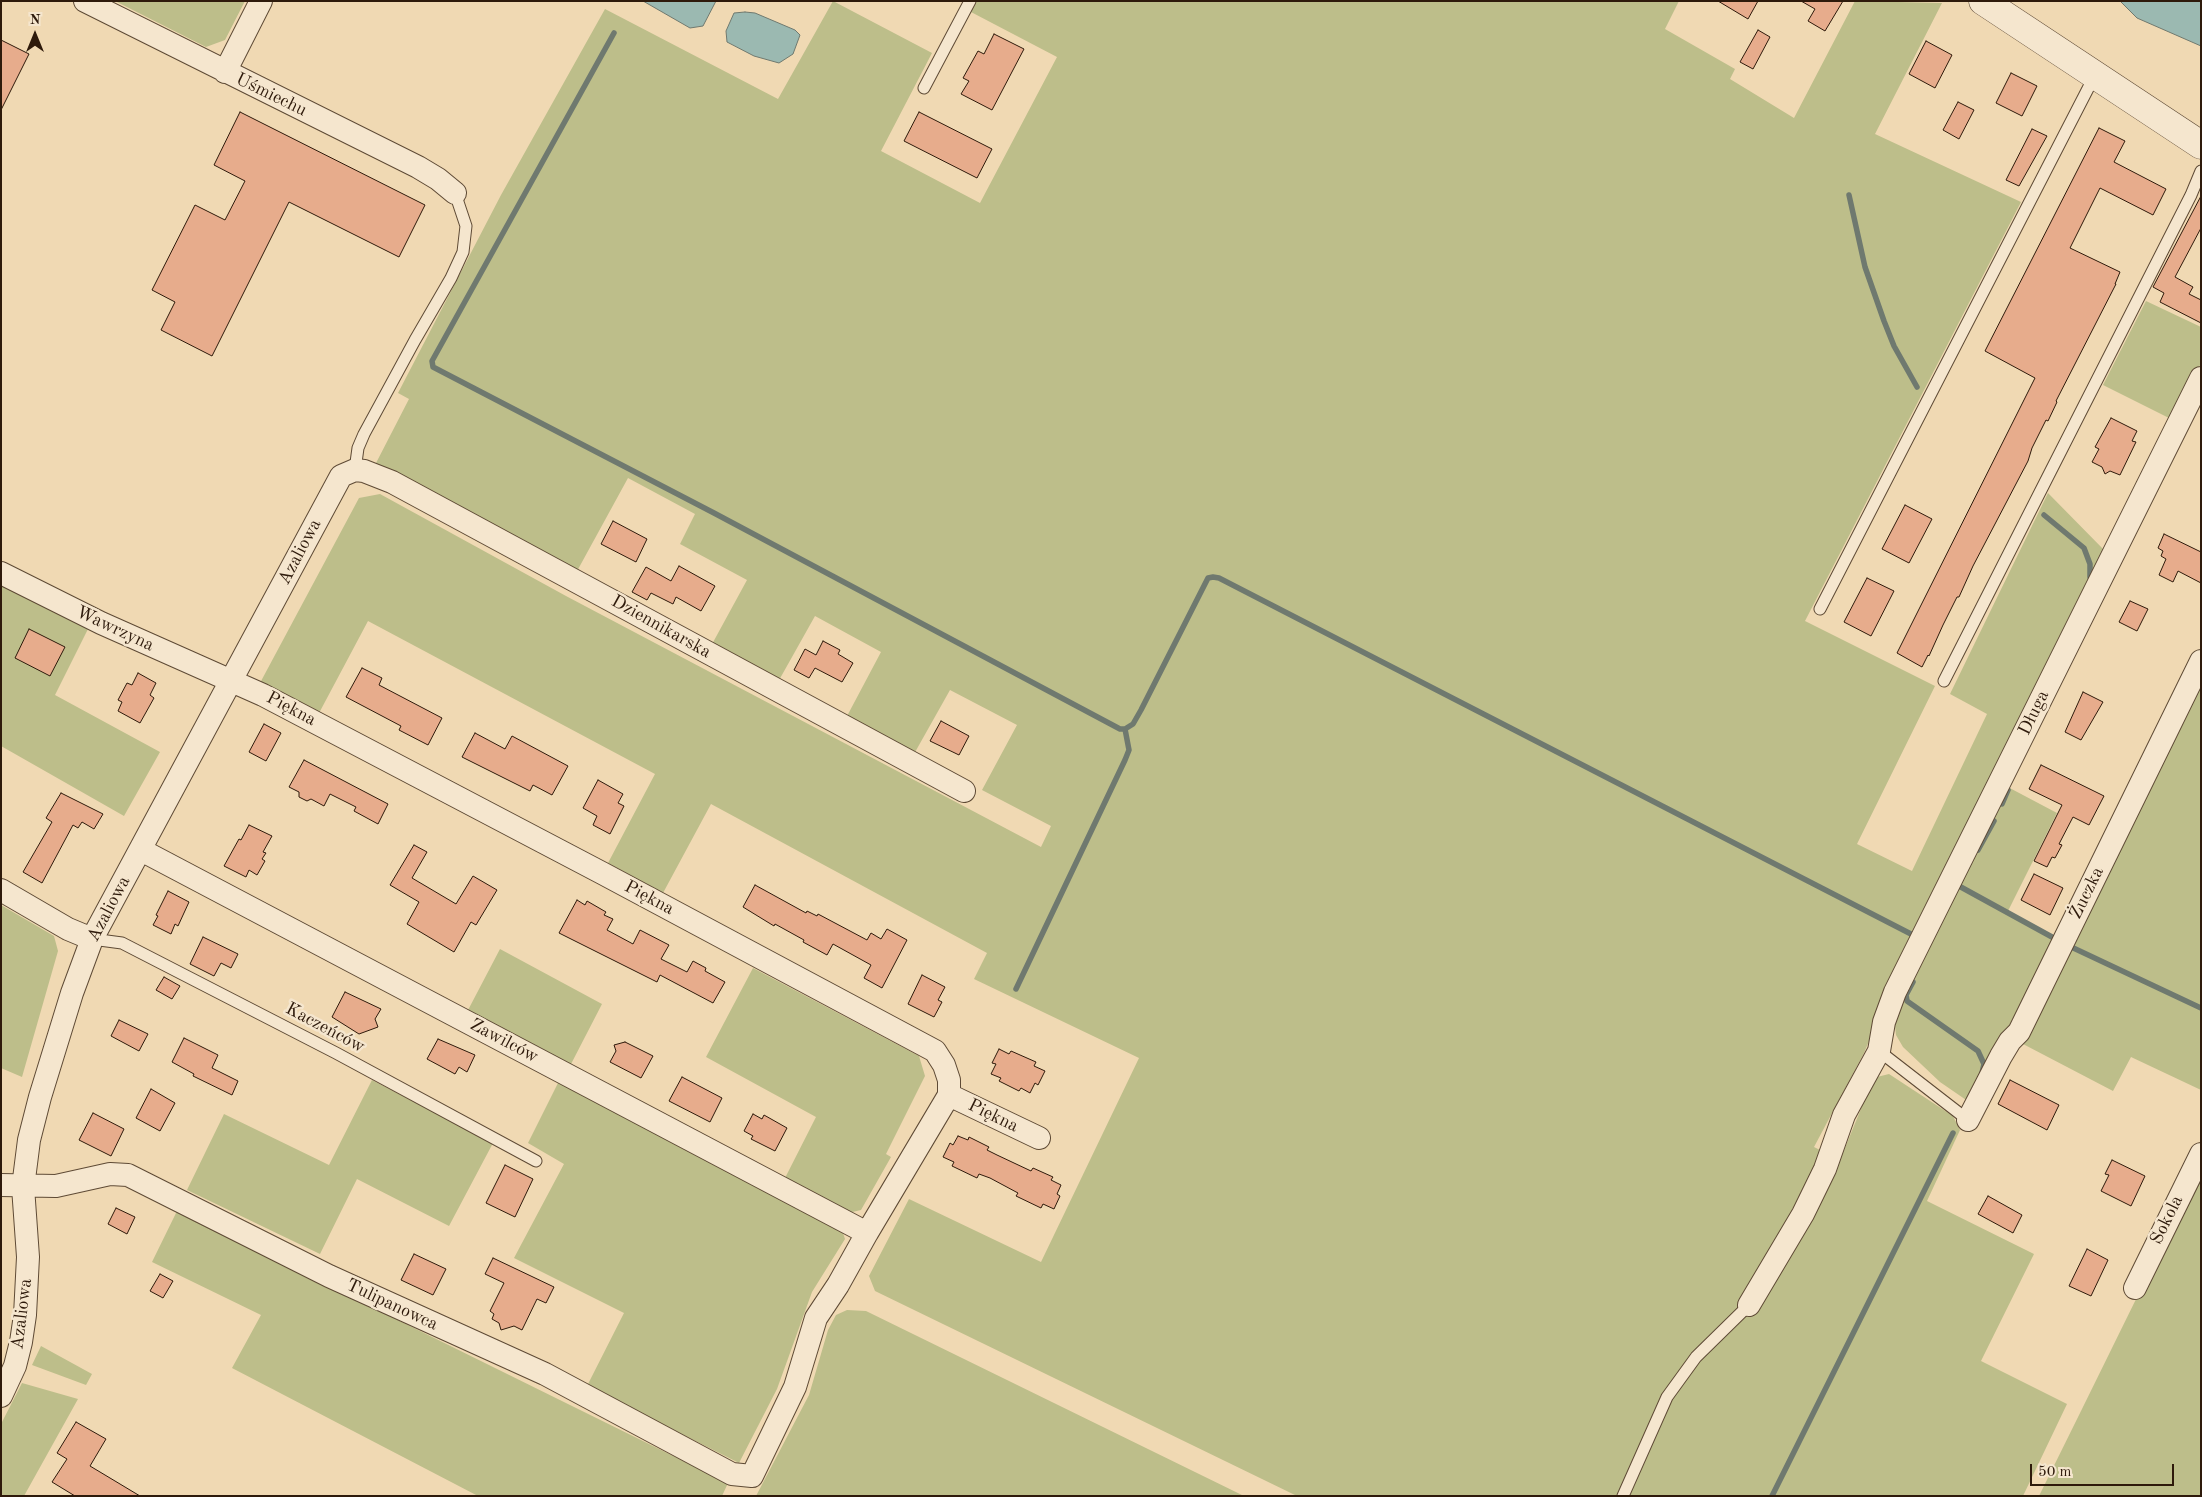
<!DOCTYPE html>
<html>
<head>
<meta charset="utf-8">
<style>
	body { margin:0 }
	#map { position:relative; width:2202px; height:1497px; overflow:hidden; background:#f0d9b3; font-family:"Old Standard TT",serif }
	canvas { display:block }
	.frame { position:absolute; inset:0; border:2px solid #2e1a0b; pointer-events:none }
	.north { position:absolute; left:10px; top:10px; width:50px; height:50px; -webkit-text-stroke:4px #f5e6ce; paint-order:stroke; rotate:0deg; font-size:14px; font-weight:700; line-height:20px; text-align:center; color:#2e1a0b }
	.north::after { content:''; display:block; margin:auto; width:18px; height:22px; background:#2e1a0b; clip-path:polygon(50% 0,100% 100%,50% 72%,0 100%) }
	.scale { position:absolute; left:2030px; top:1464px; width:144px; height:22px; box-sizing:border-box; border:2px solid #2e1a0b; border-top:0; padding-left:6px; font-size:15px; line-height:18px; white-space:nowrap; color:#2e1a0b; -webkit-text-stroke:4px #f5e6ce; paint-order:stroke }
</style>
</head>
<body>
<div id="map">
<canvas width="2202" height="1497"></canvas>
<div class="frame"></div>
<div class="north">N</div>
<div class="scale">50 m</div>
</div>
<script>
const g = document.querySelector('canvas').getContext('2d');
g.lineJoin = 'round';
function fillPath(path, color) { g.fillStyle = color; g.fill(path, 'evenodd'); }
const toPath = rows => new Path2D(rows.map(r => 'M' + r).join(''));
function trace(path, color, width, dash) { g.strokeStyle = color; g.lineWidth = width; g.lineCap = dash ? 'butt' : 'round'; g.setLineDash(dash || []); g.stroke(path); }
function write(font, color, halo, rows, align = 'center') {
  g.font = font + ' "Old Standard TT",serif'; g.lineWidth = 5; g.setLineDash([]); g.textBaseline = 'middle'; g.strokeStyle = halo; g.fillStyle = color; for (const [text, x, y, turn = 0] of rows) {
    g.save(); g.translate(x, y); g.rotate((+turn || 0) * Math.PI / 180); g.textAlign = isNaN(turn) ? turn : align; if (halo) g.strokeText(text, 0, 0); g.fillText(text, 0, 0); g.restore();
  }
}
fillPath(toPath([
	[115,1,245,1,225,40,206,47],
	[833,1,932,53,881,151,980,203,1057,57,971,12,977,1,1679,1,1665,29,1735,69,1730,79,1794,118,1855,1,1942,3,1875,134,2021,202,1805,621,1935,686,1857,844,1912,871,1987,714,1950,694,2048,493,2106,552,1884,1005,1864,1053,1814,1147,1840,1160,1872,1082,1877,1077,1889,1074,1953,1116,1960,1130,1927,1201,2034,1254,1981,1361,2067,1404,2023,1496,1297,1496,875,1291,869,1276,909,1199,1041,1262,1139,1058,974,979,987,953,711,804,663,893,608,863,655,774,368,621,318,715,260,683,359,498,380,494,566,596,1041,847,1051,826,982,790,1017,725,950,690,914,754,846,718,881,652,815,616,778,682,711,646,747,580,680,544,695,514,628,478,576,573,375,465,409,399,398,393,501,195,605,9,778,99],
	[2146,301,2201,327,2201,363,2173,420,2103,385],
	[1,584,88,629,55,695,160,752,124,816,1,746],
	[2201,680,2201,1090,2131,1057,2113,1091,2023,1044],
	[2004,785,2057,813,2007,913,2055,939,1972,1104,1940,1082,1903,1047,1896,1035,1894,1017],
	[1,905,54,936,58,951,22,1077,1,1068],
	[500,949,602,1004,570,1066,467,1012],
	[753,968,919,1056,925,1076,886,1154,891,1157,861,1210,848,1213,784,1180,816,1117,706,1057],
	[372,1080,493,1143,449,1226,357,1179,320,1254,187,1190,224,1114,329,1165],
	[559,1081,841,1227,845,1239,812,1292,777,1389,739,1463,587,1386,624,1313,514,1258,564,1164,528,1143],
	[2201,1167,2201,1496,2039,1496,2081,1411],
	[177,1211,728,1483,722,1496,478,1496,232,1368,261,1315,152,1262],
	[847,1310,866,1311,1244,1496,756,1496,809,1395,828,1330,836,1315],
	[41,1346,92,1374,86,1385,32,1365],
	[22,1383,78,1399,24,1496,5,1496,1,1494,1,1424]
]), '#bdbe8a');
const water = toPath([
	[643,1,716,1,703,26,690,28,643,1],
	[2120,1,2201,1,2201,46,2137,18,2120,1],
	[745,12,755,13,795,30,800,35,793,54,779,63,754,56,727,42,726,31,734,13,745,12]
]);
fillPath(water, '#9bb9b1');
trace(water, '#6f796f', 1);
trace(toPath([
	[614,33,432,361,433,367,714,513,1120,729,1125,729,1133,724,1141,710,1208,578,1213,577,1219,578,1911,934],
	[1849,195,1865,267,1884,321,1894,346,1917,387],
	[2044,515,2084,548,2090,564,2090,577],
	[2002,804,2008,790],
	[1978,850,1994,821],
	[1959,886,2052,937],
	[2067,945,2201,1008],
	[1913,982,1906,995,1907,1001,1978,1051,1984,1064,1982,1073],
	[1016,989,1125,760,1129,750,1125,729],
	[1772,1496,1953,1133]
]), '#6f796f', 5.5);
const building = toPath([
	[1718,1,1758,1,1748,19,1718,1],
	[1801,1,1843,1,1825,31,1808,21,1815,9,1801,1],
	[1758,30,1770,37,1753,69,1740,62,1758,30],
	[994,34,1024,49,992,110,961,94,969,81,963,78,978,51,984,54,994,34],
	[1,40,29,54,1,110,1,40],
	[1926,41,1952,55,1935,88,1909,74,1926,41],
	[2011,73,2037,86,2022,116,1996,103,2011,73],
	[1958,102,1974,110,1959,139,1943,130,1958,102],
	[240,112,425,205,399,257,289,202,212,356,161,330,175,302,152,290,195,205,225,220,245,181,214,165,240,112],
	[919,112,992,149,977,178,904,141,919,112],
	[2099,128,2125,141,2114,162,2166,189,2153,215,2100,188,2070,248,2120,272,2115,284,2116,284,2056,401,2057,402,2048,421,2046,420,2032,448,2028,461,1973,566,1959,597,1957,597,1943,625,1929,656,1928,655,1922,667,1897,653,2035,378,1985,351,2099,128],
	[2032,129,2047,136,2019,186,2006,180,2032,129],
	[2201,196,2201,228,2175,277,2193,287,2189,294,2201,300,2201,323,2160,302,2164,293,2153,287,2201,196],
	[2111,418,2137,431,2132,441,2136,442,2120,475,2110,471,2105,474,2102,467,2092,462,2099,449,2095,447,2111,418],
	[1905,505,1932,519,1909,563,1882,549,1905,505],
	[613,521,647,539,636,562,601,544,613,521],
	[2164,534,2201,552,2201,583,2178,571,2173,582,2159,575,2166,559,2161,556,2163,551,2158,548,2164,534],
	[679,566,715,586,701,611,676,597,673,604,651,593,647,600,632,592,646,567,671,581,679,566],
	[1867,578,1894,591,1871,636,1844,622,1867,578],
	[2130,601,2148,609,2137,631,2119,622,2130,601],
	[29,629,65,647,50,676,15,658,29,629],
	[823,641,840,650,838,654,853,663,842,682,815,668,809,678,794,670,805,649,816,655,823,641],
	[362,668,382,678,379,685,442,718,428,745,399,730,401,726,346,697,362,668],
	[138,673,156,683,150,695,154,698,140,723,118,711,122,702,118,700,127,683,132,685,138,673],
	[2083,692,2103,702,2081,740,2065,732,2083,692],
	[941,721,969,736,959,755,930,741,941,721],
	[264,724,281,733,266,761,249,752,264,724],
	[475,733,505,749,512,736,568,766,552,795,533,785,530,791,462,757,475,733],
	[304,760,388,804,378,824,354,811,356,807,330,794,324,806,311,799,307,801,299,797,299,792,289,787,304,760],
	[2041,765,2104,796,2089,825,2073,817,2059,844,2062,845,2055,858,2052,857,2047,867,2034,861,2062,805,2029,789,2041,765],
	[598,780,623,794,618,803,624,806,610,834,593,825,597,816,583,808,598,780],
	[61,793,103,814,94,829,82,822,78,828,73,825,42,883,23,872,52,822,46,818,61,793],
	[249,825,272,836,263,852,266,853,262,859,265,861,257,875,249,870,246,877,224,866,239,839,241,840,249,825],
	[414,845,427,852,412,878,456,904,473,876,497,890,476,925,471,922,454,952,407,924,419,902,390,885,414,845],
	[2034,874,2063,888,2050,915,2021,900,2034,874],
	[755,885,806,913,807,911,817,916,818,914,867,940,871,933,881,939,887,929,907,940,882,988,864,978,871,965,833,944,827,955,803,942,804,940,775,924,774,926,743,907,755,885],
	[168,891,189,902,178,926,175,924,171,934,153,925,158,916,156,915,168,891],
	[577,900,585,905,587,901,606,912,604,915,613,919,607,930,633,944,640,930,669,945,661,959,687,972,693,961,706,968,705,971,725,982,713,1003,660,975,657,982,559,933,577,900],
	[203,937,238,954,231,968,221,963,214,976,190,964,203,937],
	[922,975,945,987,938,1000,942,1002,934,1017,908,1004,922,975],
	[164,977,180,986,172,999,156,990,164,977],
	[345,992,381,1009,375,1019,378,1027,359,1034,332,1017,345,992],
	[119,1020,148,1034,139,1051,111,1036,119,1020],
	[184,1038,218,1055,212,1068,238,1081,232,1095,193,1076,194,1074,172,1062,184,1038],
	[438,1039,475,1055,467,1072,459,1067,455,1074,427,1059,438,1039],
	[625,1042,653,1056,641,1078,610,1062,616,1051,614,1045,625,1042],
	[999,1049,1009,1054,1011,1051,1036,1062,1034,1066,1045,1071,1038,1085,1035,1083,1030,1093,1021,1088,1019,1091,999,1081,1001,1078,991,1074,996,1064,992,1063,999,1049],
	[682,1077,722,1098,710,1122,669,1101,682,1077],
	[2010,1080,2059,1105,2047,1130,1998,1104,2010,1080],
	[151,1089,175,1103,160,1131,136,1118,151,1089],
	[93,1113,124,1129,111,1156,79,1140,93,1113],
	[753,1114,762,1119,764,1115,787,1128,775,1151,751,1139,753,1136,744,1131,753,1114],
	[958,1136,968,1140,969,1137,989,1147,987,1150,997,1155,1031,1171,1033,1168,1053,1177,1051,1180,1061,1185,1057,1194,1060,1196,1054,1209,1043,1204,1041,1208,1016,1196,1018,1193,990,1178,979,1174,977,1178,952,1166,954,1162,943,1157,950,1143,953,1145,958,1136],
	[2112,1160,2145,1176,2131,1206,2101,1191,2109,1175,2105,1174,2112,1160],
	[505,1165,533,1179,515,1217,486,1203,505,1165],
	[1988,1196,2022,1215,2013,1233,1978,1214,1988,1196],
	[116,1208,135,1217,127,1234,108,1224,116,1208],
	[2087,1249,2108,1260,2091,1296,2069,1286,2087,1249],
	[414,1254,446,1269,433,1295,401,1280,414,1254],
	[493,1258,554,1287,546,1303,537,1299,522,1330,514,1326,501,1330,499,1323,492,1319,494,1314,490,1311,504,1283,485,1274,493,1258],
	[160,1274,173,1281,163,1298,150,1291,160,1274],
	[76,1422,106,1439,90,1466,140,1496,75,1496,52,1482,67,1459,57,1453,76,1422]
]);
fillPath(building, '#e7ac8c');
trace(building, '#2e1a0b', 1);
const service = toPath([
	[924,88,970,1],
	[355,470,358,448,364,434,415,340,451,278,463,252,466,226,455,193],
	[1820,609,2095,75],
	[1944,681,2191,195,2201,171],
	[92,939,122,943,336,1053,536,1161],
	[1879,1051,1968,1120],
	[1623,1496,1667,1397,1696,1357,1749,1305]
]);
const minor = toPath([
	[85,1,418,167,438,179,455,193],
	[225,72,261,1],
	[1,573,101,623,263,695,602,873,935,1051,944,1065,949,1080,949,1095],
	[141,850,867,1233],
	[1,890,68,929,92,939],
	[949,1095,1039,1138],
	[1968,1120,2001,1056,2010,1041,2019,1032,2201,661],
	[1,1185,56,1186,110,1174,128,1175,329,1276,545,1374,732,1474,752,1476,795,1387,816,1318,838,1285,867,1233,949,1095],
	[2135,1288,2201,1154],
	[1749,1305,1803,1214,1825,1169,1844,1115,1879,1051,1884,1022,1895,992,2201,378],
	[1,1396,15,1366,21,1342,25,1315,28,1257,23,1187,29,1140,40,1097,72,993,92,939,341,476,355,470,364,471,392,482,964,791]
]);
const tertiary = toPath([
	[1983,1,2201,145]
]);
trace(service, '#5e4a35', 13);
trace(minor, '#5e4a35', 24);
trace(tertiary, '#5e4a35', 29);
trace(service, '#f5e6ce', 11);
trace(minor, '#f5e6ce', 22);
trace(tertiary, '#f5e6ce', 28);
write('18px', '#2e1a0b', '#f5e6ce', [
	["Uśmiechu",271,95,26],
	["Azaliowa",300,552,-62],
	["Dziennikarska",661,627,29],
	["Wawrzyna",115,629,25],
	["Piękna",291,709,28],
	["Długa",2034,713,-64],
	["Żuczka",2087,893,-64],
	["Piękna",649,898,28],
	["Azaliowa",109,909,-62],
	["Kaczeńców",325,1028,28],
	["Zawilców",504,1041,28],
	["Piękna",993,1116,26],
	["Sokola",2167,1220,-64],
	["Tulipanowca",392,1305,25],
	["Azaliowa",22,1314,-83]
]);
</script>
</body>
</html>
